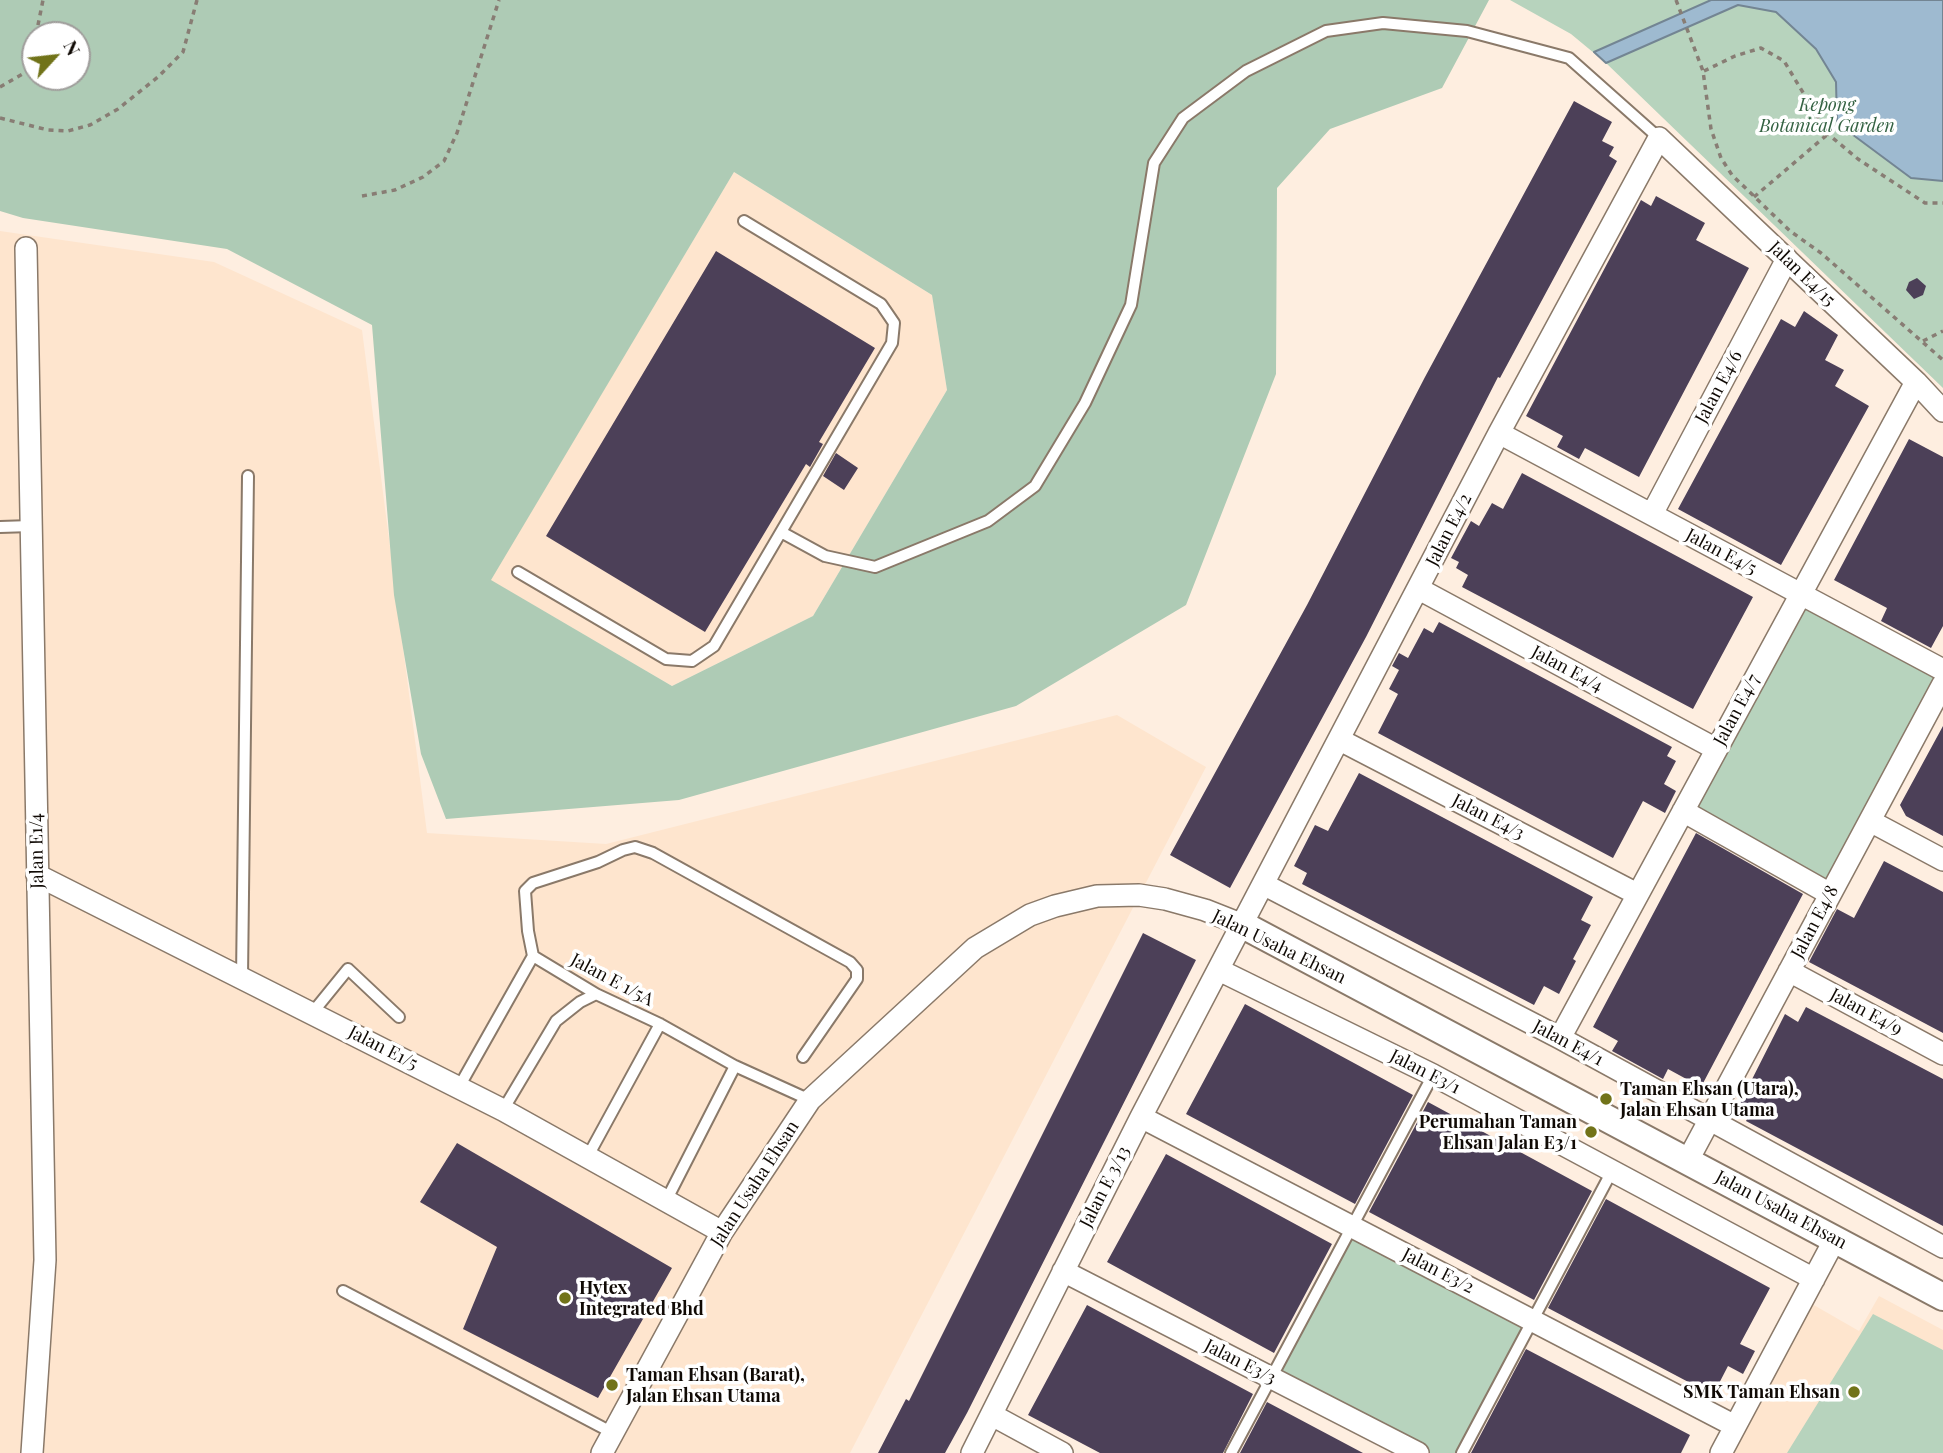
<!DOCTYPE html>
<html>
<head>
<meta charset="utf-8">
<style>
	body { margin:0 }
	#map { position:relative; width:1943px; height:1453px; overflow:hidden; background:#feeee0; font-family:"Playfair Display",serif }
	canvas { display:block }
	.north { position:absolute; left:21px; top:21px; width:70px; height:70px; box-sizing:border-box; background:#fff; border:2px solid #9f9d9b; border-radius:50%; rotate:63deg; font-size:19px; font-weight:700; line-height:28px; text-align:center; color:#100a05 }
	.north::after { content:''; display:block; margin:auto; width:24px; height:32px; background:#717319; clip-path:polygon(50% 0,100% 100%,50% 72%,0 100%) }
</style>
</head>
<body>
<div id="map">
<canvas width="1943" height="1453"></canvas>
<div class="north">N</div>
</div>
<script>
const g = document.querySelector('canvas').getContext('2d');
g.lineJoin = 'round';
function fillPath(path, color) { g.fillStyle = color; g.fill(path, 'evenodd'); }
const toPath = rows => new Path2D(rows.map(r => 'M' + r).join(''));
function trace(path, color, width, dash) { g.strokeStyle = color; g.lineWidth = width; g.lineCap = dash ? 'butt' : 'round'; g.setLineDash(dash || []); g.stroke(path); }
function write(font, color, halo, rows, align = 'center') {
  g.font = font + ' "Playfair Display",serif'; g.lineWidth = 7; g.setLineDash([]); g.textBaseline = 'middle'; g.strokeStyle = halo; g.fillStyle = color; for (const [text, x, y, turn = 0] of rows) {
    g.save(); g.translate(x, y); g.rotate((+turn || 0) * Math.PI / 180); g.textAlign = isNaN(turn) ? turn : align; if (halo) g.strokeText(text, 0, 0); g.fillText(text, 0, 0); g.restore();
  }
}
fillPath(toPath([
	[734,172,932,295,947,390,813,616,672,686,490,580],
	[0,231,214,262,362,330,427,833,606,844,1117,715,1206,767,850,1453,0,1453],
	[1879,1296,1943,1330,1943,1453,1733,1453,1812,1304,1859,1331]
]), '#fee5ce');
fillPath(toPath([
	[1510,0,1943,0,1943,388,1606,63,1571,34],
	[1800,594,1943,670,1830,894,1683,811],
	[1352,1227,1532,1320,1462,1453,1418,1453,1271,1378],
	[1873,1314,1943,1350,1943,1453,1787,1453]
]), '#b7d3bd');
fillPath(toPath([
	[0,0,1489,0,1442,88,1330,129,1277,188,1276,374,1186,605,1016,706,679,800,446,819,421,754,394,595,372,325,227,249,23,218,0,211],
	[35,35,77,35,77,77,35,77],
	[734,172,932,295,947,390,813,616,672,686,491,580]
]), '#aecbb5');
const water = toPath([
	[1711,0,1943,0,1943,181,1911,178,1837,123,1836,82,1816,49,1776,12,1738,5,1606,63,1594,52,1711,0]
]);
fillPath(water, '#9ebad0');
trace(water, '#738593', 2);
fillPath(toPath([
	[1574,101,1612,122,1602,141,1614,147,1609,156,1617,161,1500,378,1498,377,1366,637,1230,888,1170,855,1307,605,1425,377],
	[1656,196,1705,223,1696,240,1749,268,1639,477,1585,448,1579,459,1557,447,1563,436,1526,416,1641,200,1651,206],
	[716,251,875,348,819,442,823,444,810,467,806,464,705,632,546,536],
	[1917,278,1926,286,1923,295,1914,299,1906,290,1909,282],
	[1804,311,1838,335,1825,360,1844,370,1835,386,1869,406,1781,565,1678,509,1781,319,1795,327],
	[1909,439,1943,457,1943,626,1931,648,1881,621,1887,608,1834,580],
	[836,453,858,468,844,490,823,476],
	[1522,473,1753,597,1693,709,1462,587,1468,575,1456,568,1459,562,1451,558,1471,521,1479,526,1492,503,1503,509],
	[1439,622,1672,747,1667,756,1676,761,1664,784,1676,791,1665,813,1643,801,1613,858,1378,733,1398,694,1389,689,1399,670,1392,666,1399,653,1408,658,1424,628,1433,633],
	[1943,726,1943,836,1906,816,1900,805],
	[1359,773,1593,897,1581,920,1591,925,1573,959,1576,961,1559,994,1544,986,1534,1005,1302,884,1307,873,1294,866,1315,825,1328,831],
	[1696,833,1803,894,1701,1087,1668,1069,1663,1079,1612,1051,1618,1041,1593,1027],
	[1884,861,1943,892,1943,1033,1809,962,1837,909,1854,918],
	[1143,933,1196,960,967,1413,945,1453,878,1453,906,1399,909,1401],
	[1245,1004,1413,1095,1355,1204,1186,1114],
	[1806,1007,1943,1079,1943,1226,1746,1121,1751,1111,1739,1105,1785,1014,1798,1022],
	[1428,1102,1592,1191,1534,1300,1369,1212],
	[457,1143,672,1268,598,1398,463,1329,497,1247,420,1202],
	[1166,1154,1332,1244,1274,1353,1107,1262],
	[1606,1199,1770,1288,1740,1344,1755,1351,1743,1374,1728,1366,1713,1395,1548,1308],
	[1087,1305,1253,1394,1223,1453,1100,1453,1028,1415],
	[1526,1349,1690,1435,1681,1453,1471,1453],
	[1267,1402,1363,1453,1240,1453]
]), '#4c4058');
const service = toPath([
	[0,527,31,526],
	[781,532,825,556,875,567,988,521,1035,486,1085,403,1131,305,1154,163,1183,118,1246,71,1326,31,1383,23,1467,31,1569,58,1659,138],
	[518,572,666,659,692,661,714,646,892,343,894,323,881,304,744,221],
	[533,956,528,931,525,891,533,883,598,862,623,850,635,847,653,853,850,962,857,970,857,979,803,1057],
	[533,956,596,994,660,1024,735,1066,810,1100],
	[242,977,248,476],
	[313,1012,348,969,399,1017],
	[459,1087,533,956],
	[503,1110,556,1021,580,1002,596,994],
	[588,1156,660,1024],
	[667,1199,735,1066],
	[343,1291,613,1433],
	[1231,1453,1433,1075],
	[1462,1453,1612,1171]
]);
const minor = toPath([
	[26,248,45,1260,32,1453],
	[1499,433,1943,670],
	[1652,514,1787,259],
	[1419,589,1716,749],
	[1340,740,1637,894],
	[1683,811,1830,894],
	[1870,821,1943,860],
	[37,875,503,1110,722,1232],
	[1263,884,1560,1038,1943,1247],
	[1219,970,1433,1075,1814,1279],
	[1789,971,1943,1054],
	[1560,1038,1916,382],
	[1141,1117,1735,1426],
	[1688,1160,1943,684],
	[1063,1271,1418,1453],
	[992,1415,1062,1453],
	[602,1453,722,1232,810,1100,975,948,1030,915,1055,906,1097,896,1139,895,1165,899,1205,910,1243,925],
	[972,1453,1141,1117,1499,433,1659,138,1916,382,1943,411],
	[1721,1453,1835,1239]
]);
const tertiary = toPath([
	[1243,925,1943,1297]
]);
trace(service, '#8a7969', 14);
trace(minor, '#8a7969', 24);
trace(tertiary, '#8a7969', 30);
trace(toPath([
	[1676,0,1703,71,1711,129,1721,158,1732,175,1790,231,1821,253,1943,360],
	[36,35,43,0],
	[1704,71,1735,56,1761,48,1784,61,1828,134,1858,159,1925,203,1943,203],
	[0,87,28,71,35,39],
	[0,118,48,130,68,131,90,125,118,109,158,77,183,52,197,0],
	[362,196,395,190,423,177,444,161,457,133,499,0],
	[1754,197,1828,134],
	[1923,341,1943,331]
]), '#887d74', 3.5, [5, 5]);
trace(service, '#fff', 10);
trace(minor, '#fff', 21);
trace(tertiary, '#fff', 26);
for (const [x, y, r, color] of [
	[1606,1099,7,"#717319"],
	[1591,1132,7,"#717319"],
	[565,1298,7,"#717319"],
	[612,1385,7,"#717319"],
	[1854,1392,7,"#717319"]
]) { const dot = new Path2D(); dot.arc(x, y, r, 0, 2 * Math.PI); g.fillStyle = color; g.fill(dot); trace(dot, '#fff', 2.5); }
write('italic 18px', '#346242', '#fff', [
	["Kepong",1827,105],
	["Botanical Garden",1827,126]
]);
write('18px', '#100a05', '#fff', [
	["Jalan E4/15",1802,274,44],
	["Jalan E4/6",1719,387,-62],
	["Jalan E4/2",1449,530,-63],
	["Jalan E4/5",1721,552,28],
	["Jalan E4/4",1567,669,28],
	["Jalan E4/7",1737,710,-62],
	["Jalan E4/3",1488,817,27],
	["Jalan E1/4",37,851,-91],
	["Jalan E4/8",1815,922,-62],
	["Jalan Usaha Ehsan",1279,947,26],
	["Jalan E 1/5A",612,980,28],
	["Jalan E4/9",1866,1012,28],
	["Jalan E4/1",1568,1043,28],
	["Jalan E1/5",383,1048,27],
	["Jalan E3/1",1425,1072,27],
	["Jalan Usaha Ehsan",755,1184,-57],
	["Jalan E 3/13",1105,1187,-63],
	["Jalan Usaha Ehsan",1781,1210,28],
	["Jalan E3/2",1438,1271,27],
	["Jalan E3/3",1240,1362,27]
]);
write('bold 18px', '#100a05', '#fff', [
	["Taman Ehsan (Utara),",1620,1089],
	["Jalan Ehsan Utama",1620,1110],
	["Perumahan Taman",1577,1122,"right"],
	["Ehsan Jalan E3/1",1577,1143,"right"],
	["Hytex",579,1288],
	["Integrated Bhd",579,1309],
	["Taman Ehsan (Barat),",626,1375],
	["Jalan Ehsan Utama",626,1396],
	["SMK Taman Ehsan",1840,1392,"right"]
], 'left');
</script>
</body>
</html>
